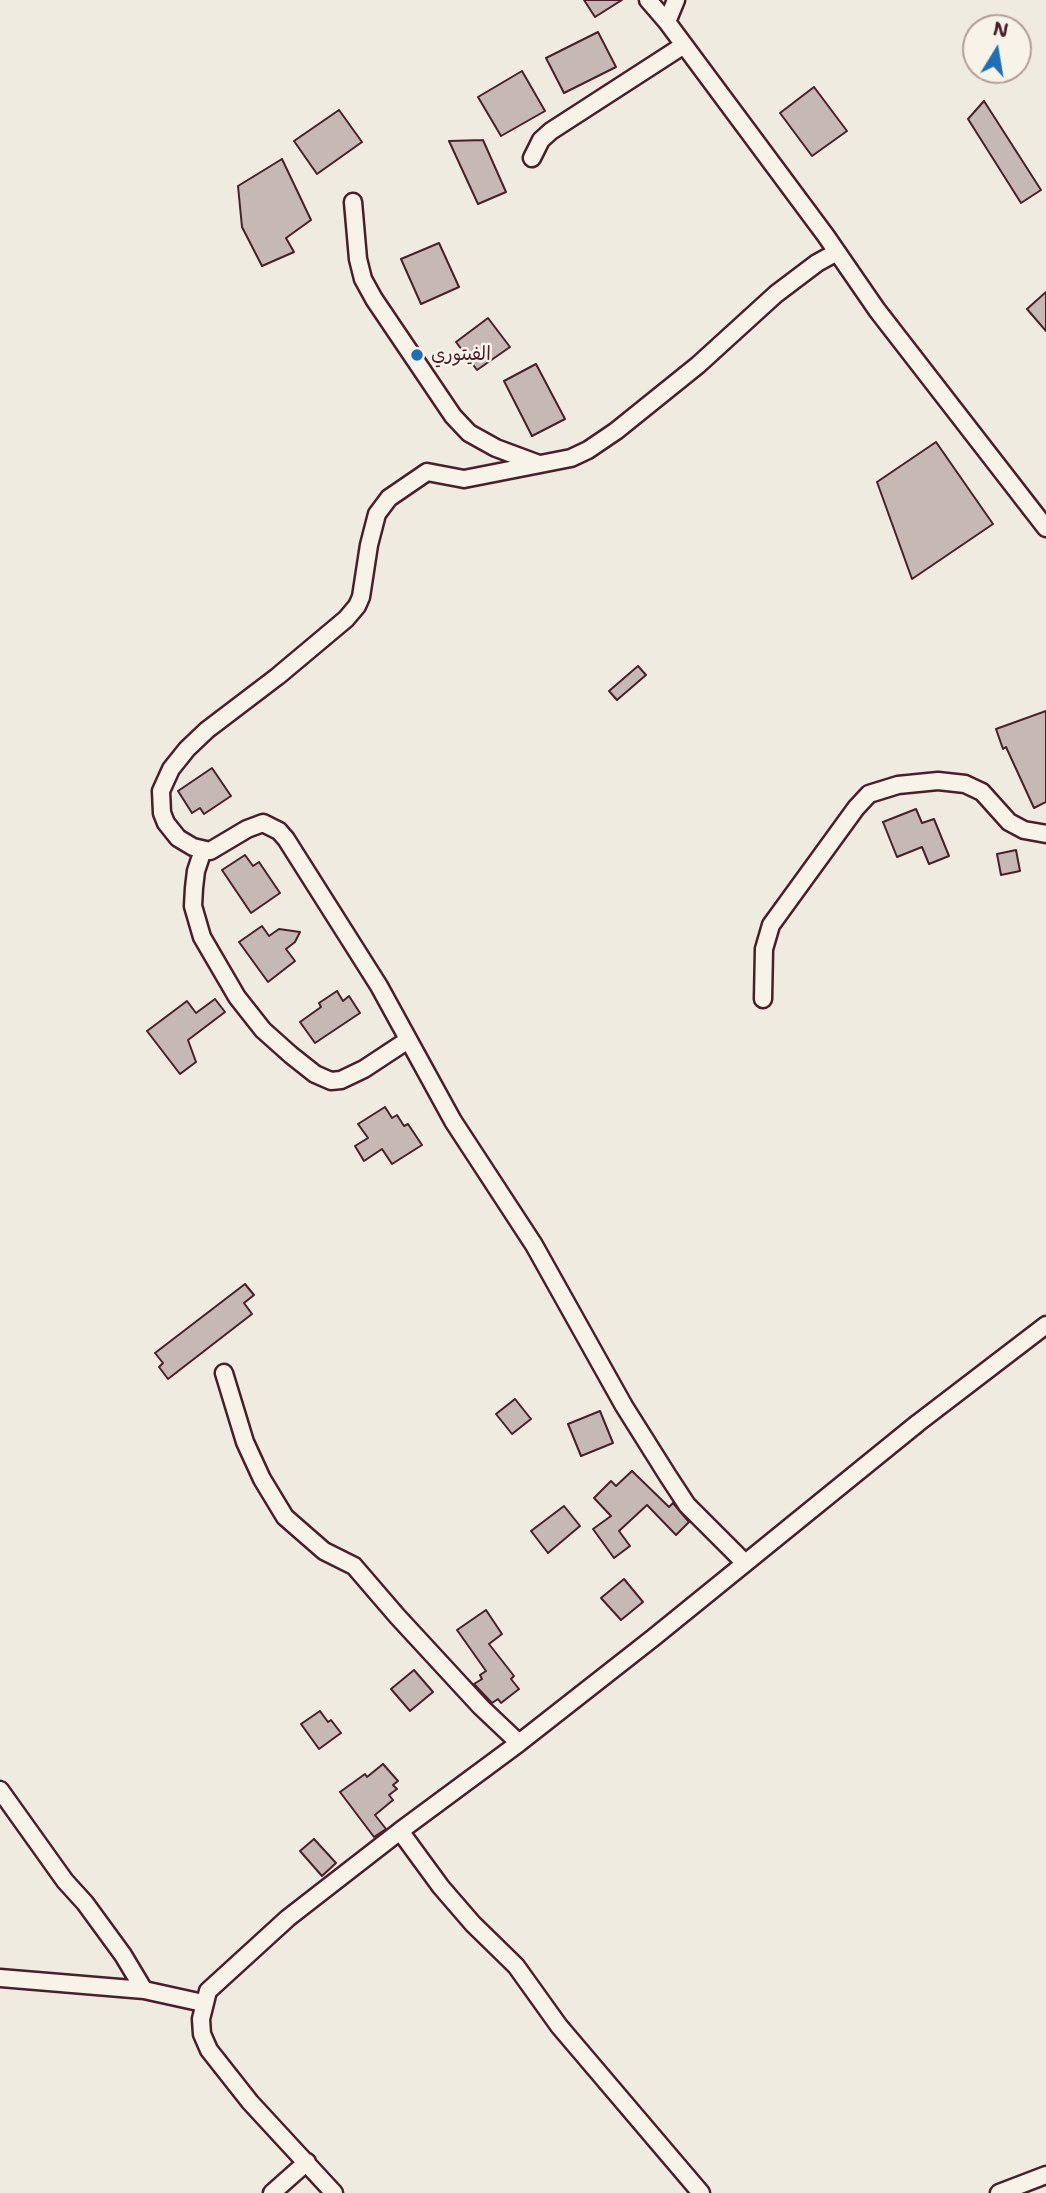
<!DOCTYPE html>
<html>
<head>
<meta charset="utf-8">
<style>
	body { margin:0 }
	#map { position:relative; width:1046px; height:2193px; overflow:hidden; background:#f0ebe0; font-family:"Shantell Sans",sans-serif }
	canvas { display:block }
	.north { position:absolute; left:962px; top:14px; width:70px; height:70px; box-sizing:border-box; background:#f7f3e8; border:2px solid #b29e9c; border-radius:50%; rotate:11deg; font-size:19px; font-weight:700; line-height:28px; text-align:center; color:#4a1f2b }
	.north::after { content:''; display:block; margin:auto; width:24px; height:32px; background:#1f6fb2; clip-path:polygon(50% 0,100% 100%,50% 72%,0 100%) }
</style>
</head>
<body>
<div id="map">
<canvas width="1046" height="2193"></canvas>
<div class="north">N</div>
</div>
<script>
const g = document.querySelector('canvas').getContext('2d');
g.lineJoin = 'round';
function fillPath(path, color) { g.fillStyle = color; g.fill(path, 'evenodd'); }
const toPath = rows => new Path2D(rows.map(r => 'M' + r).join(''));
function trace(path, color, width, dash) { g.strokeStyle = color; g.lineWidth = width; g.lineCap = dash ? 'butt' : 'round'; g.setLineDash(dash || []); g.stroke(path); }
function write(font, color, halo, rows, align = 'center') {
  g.font = font + ' "Shantell Sans","Playpen Sans Arabic",sans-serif'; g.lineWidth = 5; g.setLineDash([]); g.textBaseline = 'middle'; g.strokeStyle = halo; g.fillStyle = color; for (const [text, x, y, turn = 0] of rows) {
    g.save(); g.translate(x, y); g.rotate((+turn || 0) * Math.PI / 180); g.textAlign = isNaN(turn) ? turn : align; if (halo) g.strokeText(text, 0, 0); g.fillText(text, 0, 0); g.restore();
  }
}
const building = toPath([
	[584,0,622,0,595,17,584,0],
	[598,32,616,67,564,93,546,58,598,32],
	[522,71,545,111,501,136,478,97,522,71],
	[814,87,847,131,812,156,780,113,814,87],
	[984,101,1041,190,1021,203,968,119,984,101],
	[339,110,362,142,317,174,294,141,339,110],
	[483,140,506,192,478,204,449,141,483,140],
	[282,159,311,220,286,238,294,252,262,266,242,227,238,186,282,159],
	[439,243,459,287,421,304,401,259,439,243],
	[1046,292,1046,331,1027,309,1046,292],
	[488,318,510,347,477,370,456,342,488,318],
	[536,364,565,419,532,436,504,381,536,364],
	[936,442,993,524,912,579,877,482,936,442],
	[638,666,646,675,617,700,609,691,638,666],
	[1046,711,1046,802,1034,808,1006,747,1003,749,996,729,1046,711],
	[212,768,231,796,204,814,200,808,192,813,178,791,212,768],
	[916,809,922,823,934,819,949,856,929,864,922,847,897,857,883,822,916,809],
	[1016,850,1020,871,1001,875,997,854,1016,850],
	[245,855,253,866,259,862,280,893,251,913,222,870,245,855],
	[262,926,269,936,279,929,300,932,295,942,286,949,295,961,268,982,239,942,262,926],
	[337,991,343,1001,349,996,360,1013,315,1043,300,1022,321,1007,319,1003,337,991],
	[215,999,225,1012,188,1040,196,1062,180,1074,147,1031,187,1001,196,1013,215,999],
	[385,1107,392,1118,397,1115,404,1126,408,1124,422,1145,392,1164,382,1149,364,1161,355,1146,368,1138,358,1124,385,1107],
	[245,1284,254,1295,244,1303,252,1314,168,1379,159,1367,163,1363,155,1353,245,1284],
	[515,1399,531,1419,512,1434,496,1414,515,1399],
	[600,1411,613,1443,581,1456,568,1424,600,1411],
	[632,1471,669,1507,673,1503,689,1522,676,1535,647,1505,619,1531,630,1546,614,1558,593,1529,611,1516,594,1498,611,1481,616,1486,632,1471],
	[564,1506,580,1526,548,1553,531,1531,564,1506],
	[624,1579,643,1602,621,1620,601,1598,624,1579],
	[486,1610,502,1634,489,1644,514,1676,511,1679,519,1689,501,1703,498,1699,492,1703,474,1684,482,1679,480,1675,486,1671,457,1630,486,1610],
	[414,1670,433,1692,410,1711,391,1689,414,1670],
	[320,1711,328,1722,331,1720,341,1733,319,1749,301,1724,320,1711],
	[383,1764,398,1781,393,1785,397,1789,389,1795,393,1800,375,1815,386,1829,374,1837,340,1792,365,1774,367,1777,383,1764],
	[314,1839,336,1863,322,1876,300,1851,314,1839]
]);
fillPath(building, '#c6b8b3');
trace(building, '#4a1f2b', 2);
const minor = toPath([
	[648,0,667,22,826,236,877,310,1046,528],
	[667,22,676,0],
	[532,158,541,140,551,131,684,45],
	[353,202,358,259,363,279,374,299,453,416,469,433,496,448,539,464],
	[203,850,196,871,194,888,193,906,202,937,237,997,263,1030,291,1055,315,1074,331,1081,341,1080,364,1069,408,1040],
	[763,999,764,949,771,925,856,808,869,794,898,785,938,781,965,784,982,792,1009,822,1024,830,1046,834],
	[224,1373,245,1442,262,1479,285,1517,324,1551,354,1566,397,1616,481,1707,519,1743],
	[744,1562,687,1505,668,1476,624,1406,534,1245,453,1121,379,986,286,839,279,831,263,823,247,829,210,851,193,847,178,838,166,823,162,813,161,791,171,769,187,749,207,730,278,676,346,619,357,606,361,597,369,545,377,514,389,498,427,472,464,479,571,458,588,450,616,431,698,365,776,294,817,263,837,252],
	[0,1790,65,1881,85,1903,123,1955,144,1990],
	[400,1831,441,1887,473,1924,516,1966,559,2026,701,2193],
	[0,1978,144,1990,203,2003],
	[272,2193,307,2162],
	[334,2193,250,2102,209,2050,202,2034,201,2019,208,1991,288,1918,400,1831,519,1743,653,1638,918,1423,1046,1325],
	[999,2193,1046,2175]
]);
trace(minor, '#4a1f2b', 21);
trace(minor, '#f7f3e8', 16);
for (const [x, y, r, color] of [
	[417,355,7,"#1f6fb2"]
]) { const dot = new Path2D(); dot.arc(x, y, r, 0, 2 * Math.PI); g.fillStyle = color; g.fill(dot); trace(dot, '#f7f3e8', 2.5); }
write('19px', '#4a1f2b', '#f7f3e8', [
	["الفيتوري",431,355]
], 'left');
</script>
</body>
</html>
